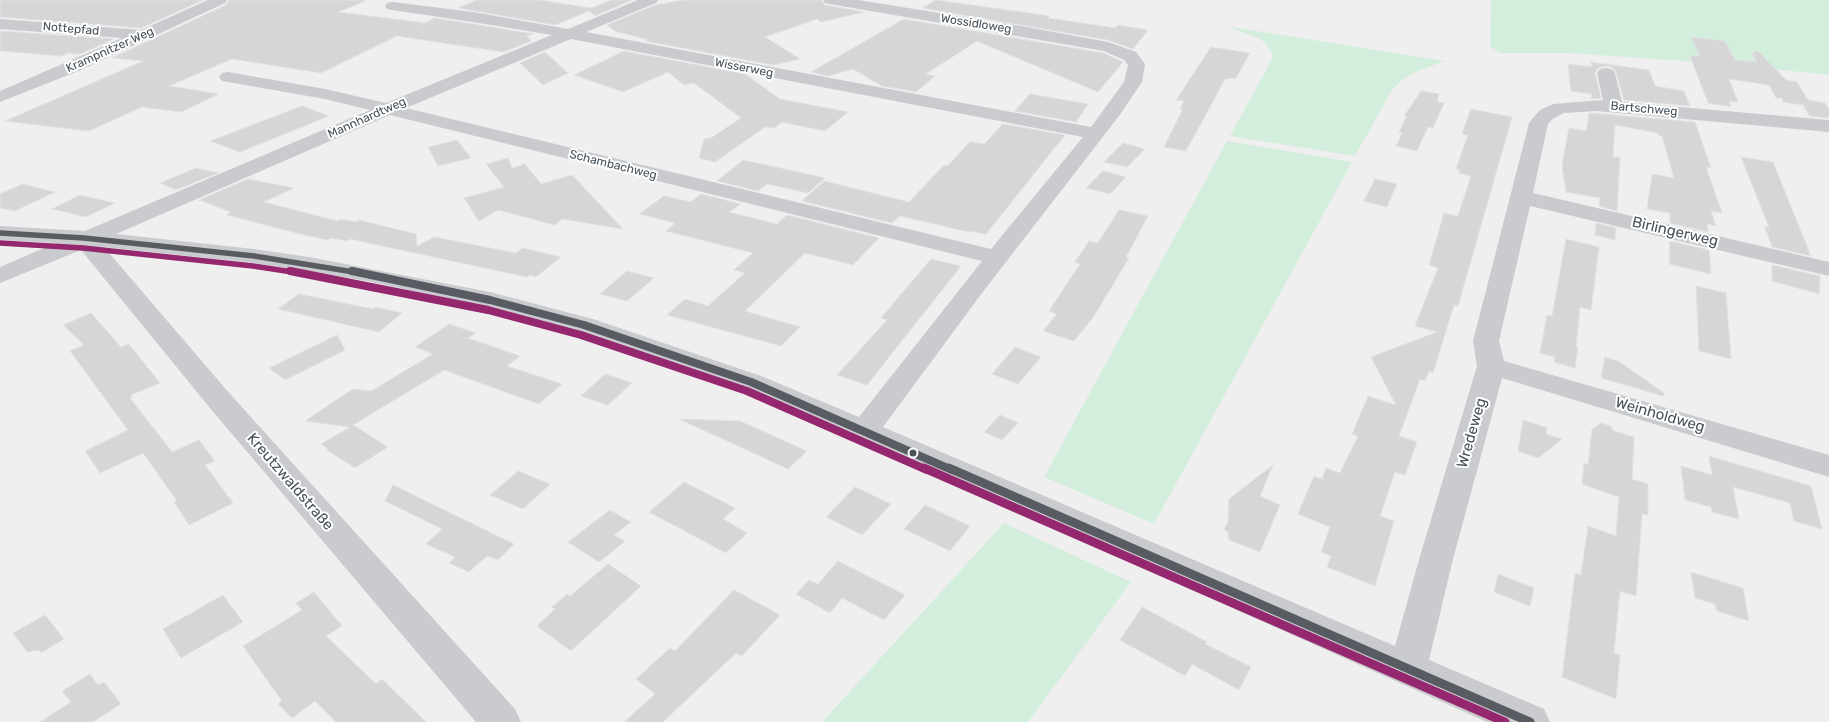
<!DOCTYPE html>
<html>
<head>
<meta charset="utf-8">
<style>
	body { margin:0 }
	canvas { display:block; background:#f0efef }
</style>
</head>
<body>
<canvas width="1829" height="722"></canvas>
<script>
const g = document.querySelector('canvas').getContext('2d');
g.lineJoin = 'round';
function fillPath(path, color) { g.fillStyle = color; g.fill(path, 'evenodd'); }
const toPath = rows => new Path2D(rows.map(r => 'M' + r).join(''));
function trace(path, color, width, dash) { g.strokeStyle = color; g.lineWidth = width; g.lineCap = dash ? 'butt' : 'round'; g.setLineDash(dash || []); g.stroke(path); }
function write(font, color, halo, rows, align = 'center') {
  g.font = font + ' Rubik,sans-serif'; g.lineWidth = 4; g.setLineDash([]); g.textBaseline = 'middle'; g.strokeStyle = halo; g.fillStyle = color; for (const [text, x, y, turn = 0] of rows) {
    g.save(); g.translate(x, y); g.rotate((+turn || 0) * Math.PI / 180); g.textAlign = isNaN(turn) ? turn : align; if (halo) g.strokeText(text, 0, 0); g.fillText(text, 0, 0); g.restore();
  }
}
fillPath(toPath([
	[1491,0,1829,0,1829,75,1725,64,1569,53,1499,53,1490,46],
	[1226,26,1445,61,1418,71,1402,80,1392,90,1355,156,1230,136,1272,59,1272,53,1265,43,1258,38],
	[1227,141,1352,162,1154,524,1044,477],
	[1004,523,1131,582,1028,722,822,722]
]), '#d4eedd');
const building = toPath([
	[0,0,203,0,141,28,0,17,0,0],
	[229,0,367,0,339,12,425,23,420,25,435,18,473,24,533,34,526,36,532,41,503,52,397,36,321,73,232,59,169,86,219,94,181,112,142,107,89,131,5,121,143,61,112,58,226,5,229,0],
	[477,0,539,0,591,8,612,0,632,0,595,16,589,11,555,25,458,8,477,0],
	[684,0,821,0,825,5,864,12,821,22,817,19,765,37,800,59,773,65,645,41,649,40,615,31,607,25,655,5,684,0],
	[936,0,1050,16,1048,18,1115,28,1118,25,1148,30,1133,49,1108,40,922,8,936,0],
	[904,19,1103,53,1123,62,1098,92,977,41,926,74,935,76,916,92,882,86,853,69,828,76,811,72,904,19],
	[0,31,114,39,80,54,68,53,61,56,0,51,0,31],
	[1691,37,1725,41,1735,60,1757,62,1752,54,1757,50,1786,80,1797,82,1808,100,1825,103,1829,109,1829,118,1810,116,1803,105,1783,102,1782,98,1776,98,1769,85,1729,79,1738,102,1729,101,1731,107,1708,103,1690,56,1700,56,1691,37],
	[1211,47,1250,53,1236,78,1225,79,1186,151,1164,147,1183,109,1180,109,1184,101,1176,100,1211,47],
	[624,51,745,74,780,99,848,112,825,131,782,122,774,128,765,127,715,162,699,158,704,139,711,138,741,118,694,83,684,85,668,72,623,92,574,75,624,51],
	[545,52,568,73,543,85,520,63,545,52],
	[1591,62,1649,70,1655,86,1684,91,1690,106,1624,100,1616,72,1612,67,1606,66,1598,68,1595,73,1601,98,1591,99,1592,94,1571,91,1568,64,1592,67,1591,62],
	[1421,91,1439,94,1437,102,1444,103,1433,128,1428,127,1417,151,1396,146,1402,133,1399,132,1407,116,1404,116,1421,91],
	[1030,94,1088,104,1076,122,1015,111,1030,94],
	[302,106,329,116,240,152,210,141,302,106],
	[1471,109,1512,117,1458,306,1454,305,1433,373,1429,371,1425,381,1420,379,1399,436,1417,442,1405,475,1395,472,1380,516,1394,521,1375,586,1327,567,1331,556,1321,552,1330,527,1298,514,1314,476,1322,479,1326,468,1340,473,1358,436,1352,434,1368,396,1396,405,1371,357,1437,332,1415,326,1438,268,1429,265,1444,213,1458,216,1471,176,1459,173,1460,170,1456,169,1468,135,1462,134,1471,109],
	[1589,113,1695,122,1711,168,1706,167,1722,213,1711,211,1716,226,1707,224,1708,232,1670,223,1670,213,1647,209,1652,174,1674,178,1662,136,1658,135,1658,133,1615,125,1613,157,1620,157,1617,211,1599,206,1600,198,1566,192,1562,165,1569,128,1586,131,1589,113],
	[1003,124,1065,135,986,234,970,231,969,232,900,216,892,223,802,201,824,181,909,202,944,165,947,166,970,142,984,144,1003,124],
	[457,140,471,158,438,166,428,147,457,140],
	[1123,143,1145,149,1127,167,1104,162,1123,143],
	[1741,157,1773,162,1811,256,1772,247,1765,227,1769,227,1741,157],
	[508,158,512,168,525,164,541,184,572,175,623,229,562,219,555,225,498,210,479,221,464,198,504,187,486,164,508,158],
	[743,160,785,169,825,178,808,193,767,184,758,191,717,181,743,160],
	[196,168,218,173,176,190,160,183,196,168],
	[1103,171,1126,177,1110,194,1086,188,1103,171],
	[248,179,294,188,264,202,337,221,341,219,356,222,359,220,416,234,417,246,434,237,516,253,522,248,561,257,536,277,530,275,527,277,350,239,347,241,331,238,328,240,300,234,227,215,231,212,199,200,248,179],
	[1375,179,1397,184,1387,207,1364,201,1375,179],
	[22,184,55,192,15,211,0,208,0,194,22,184],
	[701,194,741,204,729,212,777,224,787,215,879,238,853,265,805,253,745,311,800,327,781,346,667,315,685,299,708,306,745,273,734,270,753,253,666,231,675,223,639,214,664,196,691,202,701,194],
	[80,195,115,203,86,217,52,209,80,195],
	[1119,210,1148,216,1126,257,1129,258,1094,316,1074,341,1043,331,1057,314,1049,311,1080,264,1075,262,1089,241,1098,243,1119,210],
	[1596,223,1616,228,1615,240,1595,235,1596,223],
	[1566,239,1599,247,1591,310,1580,307,1576,347,1578,347,1575,368,1554,362,1555,357,1540,353,1547,315,1552,316,1566,239],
	[1670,241,1709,250,1711,274,1669,264,1670,241],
	[931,259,961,266,867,385,837,375,887,320,881,318,931,259],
	[1772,265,1820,276,1819,294,1772,281,1772,265],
	[627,271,654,278,627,301,600,294,627,271],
	[1696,286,1726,293,1731,359,1699,351,1696,286],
	[299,294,373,309,376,307,402,313,379,332,278,309,299,294],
	[91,313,121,347,129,344,160,383,131,395,132,397,130,398,172,452,199,440,215,461,205,465,233,503,189,525,174,502,177,501,143,453,100,473,85,451,128,430,70,351,84,345,63,325,91,313],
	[449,324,476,333,468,338,520,356,507,366,562,384,539,404,444,370,353,425,388,447,355,468,327,450,328,449,321,444,350,427,305,421,353,389,371,391,433,354,415,347,449,324],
	[337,335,345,350,285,380,269,368,337,335],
	[1015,347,1041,357,1018,384,992,374,1015,347],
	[1605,357,1620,362,1664,393,1663,396,1601,378,1605,357],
	[605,374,632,383,608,405,581,396,605,374],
	[1000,415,1018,423,1002,440,984,432,1000,415],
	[679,419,740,421,807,451,788,469,679,419],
	[1523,420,1547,428,1546,434,1562,439,1538,458,1518,451,1523,420],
	[1601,423,1610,426,1614,431,1634,437,1632,479,1648,484,1648,515,1642,514,1636,596,1620,591,1614,653,1620,655,1616,699,1562,677,1575,573,1581,575,1588,526,1616,536,1619,497,1582,484,1584,463,1588,465,1592,429,1601,423],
	[1709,456,1811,486,1822,529,1794,521,1790,503,1733,487,1739,519,1712,512,1711,507,1685,500,1681,466,1712,475,1709,456],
	[1273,465,1260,496,1280,505,1260,552,1229,540,1228,532,1224,529,1228,522,1229,499,1273,465],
	[518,471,550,484,523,509,490,495,518,471],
	[684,482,735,508,723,519,747,533,726,553,649,512,684,482],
	[393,485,514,544,498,560,487,556,469,572,449,563,455,557,426,544,442,529,385,501,393,485],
	[855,487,891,504,862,535,826,517,855,487],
	[925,505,970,526,950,551,904,529,925,505],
	[610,510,631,522,614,535,625,541,599,562,568,542,610,510],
	[838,561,905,595,884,620,842,598,830,613,796,594,809,580,818,584,838,561],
	[608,564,641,586,571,651,537,626,555,609,552,607,567,594,570,596,608,564],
	[1691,572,1743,588,1749,621,1717,611,1715,604,1695,598,1691,572],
	[1498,574,1534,588,1530,606,1494,592,1498,574],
	[734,590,780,615,742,656,736,653,663,722,624,722,655,694,636,679,670,648,675,651,734,590],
	[314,592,342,626,326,636,376,684,382,679,426,722,336,722,315,701,292,718,278,704,282,701,243,646,302,610,296,603,314,592],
	[223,595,243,622,181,658,163,629,223,595],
	[1142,607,1207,642,1205,644,1251,667,1239,690,1192,664,1185,676,1120,640,1142,607],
	[45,615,64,639,41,653,39,650,27,652,13,633,45,615],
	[90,674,98,685,104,682,121,704,93,722,40,722,71,702,62,691,90,674]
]);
fillPath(building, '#d6d6d8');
trace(building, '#e1e1e2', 1);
fillPath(toPath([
	[208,0,227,0,225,3,81,70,0,102,0,91,122,38,0,29,0,19,141,30,208,0],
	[638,0,658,0,656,3,586,32,1091,127,1124,82,1128,65,1124,60,1104,51,830,4,825,3,823,0,858,0,1021,26,1108,42,1136,52,1145,64,1142,82,1119,116,982,293,883,427,1395,646,1418,563,1477,366,1473,341,1529,123,1532,119,1540,110,1553,104,1603,100,1597,73,1600,69,1606,68,1612,69,1615,73,1622,102,1829,120,1829,132,1596,111,1564,113,1554,118,1548,124,1533,193,1829,262,1829,276,1530,206,1499,341,1504,361,1829,455,1829,477,1502,378,1452,563,1429,660,1544,709,1550,722,1487,722,741,388,575,331,487,307,367,281,254,263,104,247,230,394,515,709,521,722,476,722,210,408,81,250,0,283,0,267,56,243,0,240,0,226,85,231,370,110,325,99,222,81,219,77,222,73,228,72,325,89,386,103,552,35,473,22,392,10,387,9,385,6,387,3,392,2,473,12,568,29,638,0],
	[571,39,1083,137,991,249,406,108,571,39],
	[390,115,982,261,859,417,761,376,593,319,490,292,309,257,254,249,116,234,390,115]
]), '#c9cbce');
trace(toPath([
	[0,233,84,238,254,256,360,273]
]), '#595b62', 5.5);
trace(toPath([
	[352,271,490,300,584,325,751,382,952,470]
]), '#595b62', 8);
trace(toPath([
	[949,468,1530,722]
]), '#595b62', 9);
trace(toPath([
	[0,243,83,248,253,266,299,273]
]), '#95276e', 5.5);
trace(toPath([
	[290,271,488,310,581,335,747,391,927,470]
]), '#95276e', 8);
trace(toPath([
	[924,468,1505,722]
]), '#95276e', 9);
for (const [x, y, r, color] of [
	[913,453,4.5,"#47525b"]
]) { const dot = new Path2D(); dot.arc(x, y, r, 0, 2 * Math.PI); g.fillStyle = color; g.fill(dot); trace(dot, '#fff', 2); }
write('12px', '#47525b', '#fff', [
	["Wossidloweg",976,24,9],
	["Nottepfad",71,29,5],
	["Krampnitzer Weg",110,50,-24],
	["Wisserweg",744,68,11],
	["Bartschweg",1644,109,5],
	["Mannhardtweg",367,118,-24],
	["Schambachweg",613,165,14]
]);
write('15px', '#47525b', '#fff', [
	["Birlingerweg",1675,232,13],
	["Weinholdweg",1660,415,16],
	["Wredeweg",1472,433,-74],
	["Kreutzwaldstraße",290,482,49]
]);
</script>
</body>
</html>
